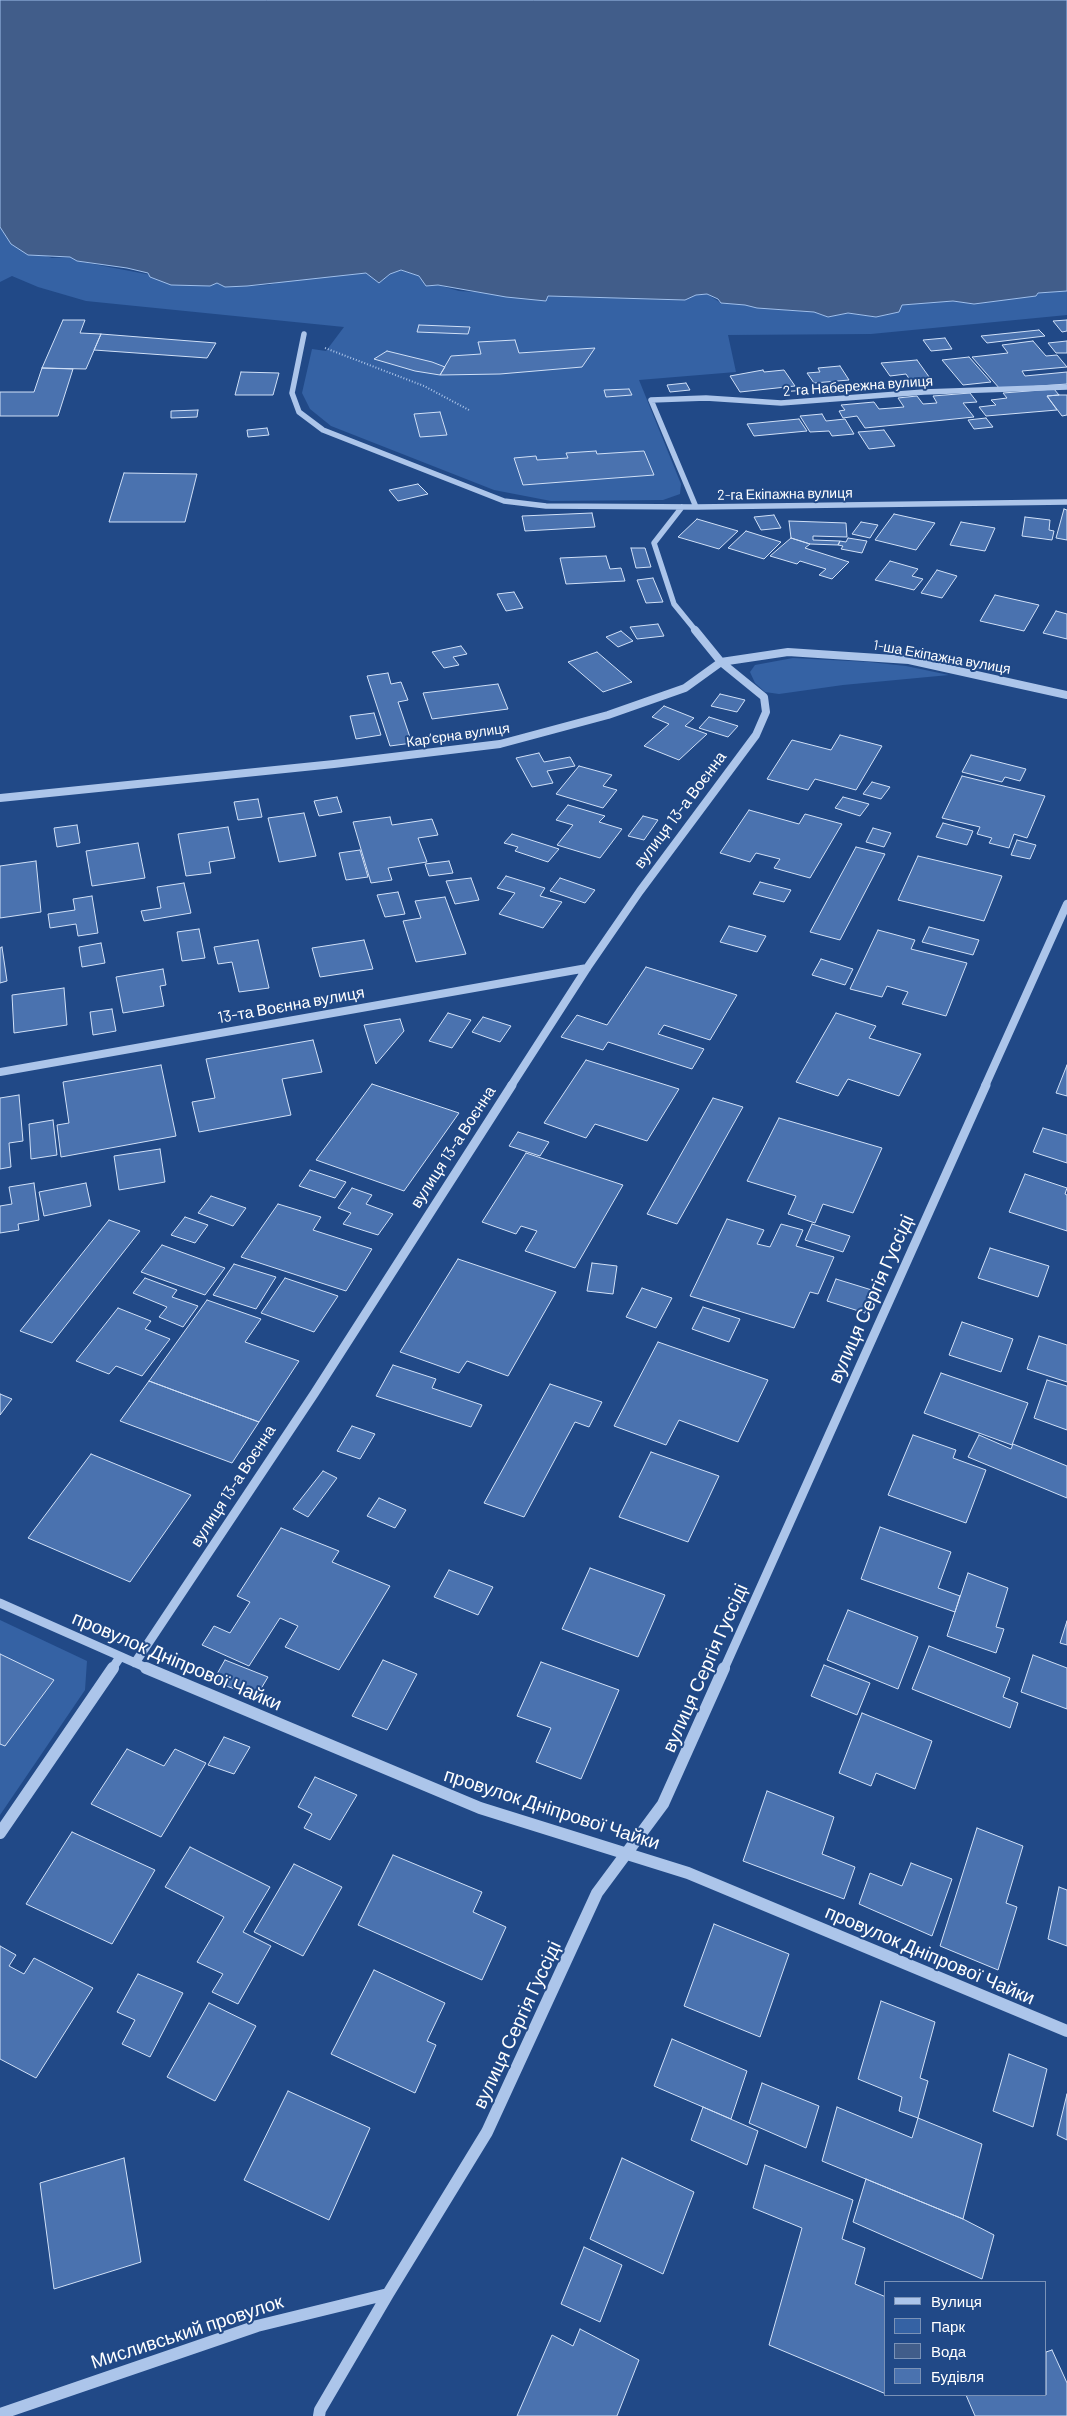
<!DOCTYPE html>
<html>
<head>
<meta charset="utf-8">
<style>
	body { margin:0 }
	#map { position:relative; width:1067px; height:2416px; overflow:hidden; background:#214987; font-family:Barlow,sans-serif }
	canvas { display:block }
	.legend { position:absolute; left:884px; top:2281px; width:162px; height:115px; box-sizing:border-box; background:#214987; border:1px solid #7a92b7; margin:0; padding:6px 9px; list-style:none; font-size:15px; color:#fff }
	.legend li { display:flex; align-items:center; gap:10px; height:25px }
	.legend b { width:25px; border:1px solid #7a92b7 }
</style>
</head>
<body>
<div id="map">
<canvas width="1067" height="2416"></canvas>
<ul class="legend">
<li><b style="height:6px;background:#acc5ea"></b>Вулиця</li>
<li><b style="height:14px;background:#3562a4"></b>Парк</li>
<li><b style="height:14px;background:#415d8a"></b>Вода</li>
<li><b style="height:14px;background:#4a72af"></b>Будівля</li>
</ul>
</div>
<script>
const g = document.querySelector('canvas').getContext('2d');
g.lineJoin = 'round';
function fillPath(path, color) { g.fillStyle = color; g.fill(path, 'evenodd'); }
const toPath = rows => new Path2D(rows.map(r => 'M' + r).join(''));
function trace(path, color, width, dash) { g.strokeStyle = color; g.lineWidth = width; g.lineCap = dash ? 'butt' : 'round'; g.setLineDash(dash || []); g.stroke(path); }
function write(font, color, halo, rows, align = 'center') {
  g.font = font + ' Barlow,sans-serif'; g.lineWidth = 4; g.setLineDash([]); g.textBaseline = 'middle'; g.strokeStyle = halo; g.fillStyle = color; for (const [text, x, y, turn = 0] of rows) {
    g.save(); g.translate(x, y); g.rotate((+turn || 0) * Math.PI / 180); g.textAlign = isNaN(turn) ? turn : align; if (halo) g.strokeText(text, 0, 0); g.fillText(text, 0, 0); g.restore();
  }
}
fillPath(toPath([
	[0,227,11,244,52,258,70,257,77,261,210,286,217,283,225,287,268,285,285,281,367,273,379,283,390,274,400,270,420,276,426,286,438,285,459,291,548,296,685,300,696,295,707,294,721,303,745,305,757,308,814,312,828,317,848,313,876,317,899,312,902,305,953,301,974,304,1036,296,1038,293,1067,291,1067,315,871,334,728,335,736,372,639,380,681,484,680,494,663,500,551,501,494,490,331,426,310,409,302,393,312,349,326,351,344,327,86,301,38,287,12,276,0,282],
	[793,658,869,662,906,666,949,675,843,685,779,694,765,692,755,683,750,672,755,665],
	[0,1620,87,1661,85,1690,0,1815]
]), '#3562a4');
const water = toPath([
	[0,0,1067,0,1067,291,1038,293,1036,296,974,304,953,301,902,305,899,312,876,317,848,313,828,317,814,312,757,308,745,305,721,303,718,299,707,294,696,295,685,300,548,296,546,301,506,297,438,285,426,286,419,276,401,270,390,274,379,283,366,273,247,286,225,287,217,283,210,286,171,285,150,277,148,273,127,268,77,261,70,257,28,255,11,244,0,227,0,0]
]);
fillPath(water, '#415d8a');
trace(water, '#9fbfeb', 1);
const building = toPath([
	[63,320,85,320,80,333,101,334,86,369,42,368,63,320],
	[1067,320,1067,331,1062,332,1053,321,1067,320],
	[419,325,470,327,468,334,417,332,419,325],
	[1039,330,1045,336,987,343,981,336,1039,330],
	[101,334,216,343,207,358,94,350,101,334],
	[945,338,952,349,931,351,923,340,945,338],
	[515,340,519,353,595,348,582,367,500,374,440,375,451,356,481,354,478,342,515,340],
	[1033,341,1046,356,1057,355,1067,367,1022,371,1025,376,1067,372,1067,384,1000,389,972,357,1008,353,1002,345,1033,341],
	[1067,341,1067,353,1056,353,1048,343,1067,341],
	[387,351,432,362,445,367,440,375,415,371,374,359,387,351],
	[969,357,991,382,963,385,942,360,969,357],
	[917,360,932,381,912,383,906,374,890,376,881,363,917,360],
	[840,366,849,380,814,383,807,373,820,372,818,368,840,366],
	[42,368,73,369,58,416,0,416,0,392,34,392,42,368],
	[763,370,764,372,784,370,795,386,740,392,730,376,763,370],
	[241,372,279,373,273,395,235,395,241,372],
	[686,383,690,390,670,392,667,385,686,383],
	[629,389,632,395,606,397,604,390,629,389],
	[1054,389,1059,395,1047,396,1057,410,986,416,979,407,996,405,991,400,1007,398,1003,393,1054,389],
	[970,393,977,402,963,403,974,417,865,428,857,416,843,418,839,411,845,410,841,405,874,402,879,409,904,407,898,398,917,396,923,404,937,403,933,396,970,393],
	[1059,395,1067,395,1067,415,1062,416,1047,396,1059,395],
	[198,410,197,417,171,418,171,411,198,410],
	[440,412,447,435,420,437,414,414,440,412],
	[822,414,826,421,845,419,854,434,832,436,829,431,810,432,800,416,822,414],
	[986,418,993,427,974,429,968,420,986,418],
	[799,419,807,431,754,436,747,424,799,419],
	[267,428,269,435,248,437,247,430,267,428],
	[884,430,895,446,869,449,858,432,884,430],
	[596,451,597,454,644,451,654,475,523,485,514,458,536,456,537,460,568,458,566,453,596,451],
	[124,473,197,474,185,522,109,522,124,473],
	[418,484,428,494,398,501,389,490,418,484],
	[1064,509,1067,510,1067,540,1056,538,1064,509],
	[592,513,595,527,525,531,522,516,592,513],
	[894,514,935,523,916,550,875,540,894,514],
	[774,515,781,528,761,530,754,517,774,515],
	[1025,517,1050,520,1049,530,1054,531,1052,540,1022,536,1025,517],
	[697,519,738,531,719,549,678,537,697,519],
	[789,521,846,523,847,537,813,536,813,540,840,541,838,545,810,544,791,538,789,521],
	[861,522,878,525,870,538,852,534,861,522],
	[961,522,995,528,985,551,950,545,961,522],
	[746,531,781,542,764,559,728,548,746,531],
	[791,538,810,544,805,548,849,562,832,579,819,575,826,569,800,561,797,564,770,556,791,538],
	[848,538,867,541,862,553,841,549,843,546,838,545,840,541,846,542,848,538],
	[631,548,645,548,651,567,636,568,631,548],
	[606,556,610,569,621,568,625,581,566,584,560,558,606,556],
	[890,561,918,569,912,576,923,579,914,590,875,580,890,561],
	[937,570,957,576,942,598,921,593,937,570],
	[653,578,663,602,646,603,637,580,653,578],
	[514,592,523,608,506,611,497,594,514,592],
	[995,595,1039,605,1024,631,980,621,995,595],
	[1056,611,1067,614,1067,639,1043,633,1056,611],
	[658,624,664,636,637,639,630,627,658,624],
	[621,631,633,641,618,647,606,637,621,631],
	[461,646,467,654,453,657,459,665,444,668,432,652,461,646],
	[597,652,632,682,603,692,568,662,597,652],
	[388,673,391,684,401,682,408,700,398,702,412,743,390,746,367,676,388,673],
	[498,684,508,709,432,719,423,693,498,684],
	[720,694,745,700,737,712,711,706,720,694],
	[664,706,694,718,685,726,707,734,679,760,644,746,669,724,652,717,664,706],
	[374,713,381,735,356,739,350,716,374,713],
	[709,717,738,726,728,737,699,728,709,717],
	[840,735,882,746,856,790,815,779,808,790,767,779,792,740,831,750,840,735],
	[539,753,544,762,570,757,575,766,547,771,553,783,532,787,516,758,539,753],
	[971,755,1026,769,1020,781,1005,777,1002,782,962,772,971,755],
	[579,766,612,775,603,786,617,790,603,808,556,794,579,766],
	[962,776,1045,796,1027,838,1014,834,1009,848,989,843,992,838,977,834,980,827,942,818,962,776],
	[872,782,890,787,881,799,863,794,872,782],
	[337,797,342,812,319,816,314,801,337,797],
	[843,797,869,804,860,816,835,808,843,797],
	[258,799,262,817,238,820,234,802,258,799],
	[568,805,605,816,599,822,622,829,600,858,557,845,573,825,556,820,568,805],
	[749,810,799,824,805,814,842,824,810,878,774,868,780,859,756,853,750,862,720,853,749,810],
	[304,813,316,856,279,862,268,818,304,813],
	[643,816,658,820,644,840,628,836,643,816],
	[390,817,392,825,432,819,438,835,418,838,427,862,388,868,392,880,371,883,353,822,390,817],
	[943,823,973,831,967,845,936,837,943,823],
	[77,825,80,843,57,847,54,828,77,825],
	[228,827,235,858,209,862,211,873,186,876,178,834,228,827],
	[873,828,891,833,884,847,866,842,873,828],
	[512,834,559,849,548,862,515,851,518,847,504,843,512,834],
	[1017,840,1036,845,1030,859,1011,855,1017,840],
	[138,843,145,878,92,886,86,851,138,843],
	[856,847,885,854,840,940,810,932,856,847],
	[360,850,368,877,346,880,339,853,360,850],
	[918,856,1002,876,984,921,898,900,918,856],
	[36,861,41,912,0,918,0,866,36,861],
	[449,861,453,873,429,876,425,864,449,861],
	[506,876,545,888,540,896,562,902,543,928,499,914,515,893,497,888,506,876],
	[471,878,479,900,455,904,446,881,471,878],
	[560,878,595,890,585,903,550,891,560,878],
	[760,882,791,890,784,902,753,894,760,882],
	[184,883,191,913,144,921,141,911,161,908,157,887,184,883],
	[398,892,405,914,385,917,377,895,398,892],
	[92,896,98,933,78,936,76,924,50,928,48,914,75,910,73,899,92,896],
	[445,897,466,954,416,962,403,921,421,918,415,901,445,897],
	[729,926,766,936,757,952,720,942,729,926],
	[929,927,979,940,973,955,922,942,929,927],
	[199,929,205,958,182,961,177,932,199,929],
	[878,930,915,940,911,949,967,963,946,1016,902,1004,908,992,887,986,882,997,850,989,878,930],
	[258,940,269,988,239,992,232,962,218,964,214,947,258,940],
	[364,940,373,969,320,977,312,948,364,940],
	[101,943,105,963,82,967,79,947,101,943],
	[2,947,7,981,0,983,0,948,2,947],
	[821,959,853,969,845,985,812,975,821,959],
	[646,967,737,995,710,1040,664,1025,658,1034,704,1049,692,1069,608,1042,603,1050,561,1037,577,1015,607,1025,646,967],
	[163,969,166,985,160,986,164,1006,123,1013,116,977,163,969],
	[64,988,67,1025,14,1033,12,995,64,988],
	[112,1009,116,1031,93,1035,90,1012,112,1009],
	[448,1013,471,1020,452,1048,429,1041,448,1013],
	[836,1013,876,1026,869,1038,921,1054,899,1096,848,1079,838,1096,796,1082,836,1013],
	[483,1017,511,1026,500,1042,472,1032,483,1017],
	[400,1019,404,1031,376,1064,364,1025,400,1019],
	[313,1040,322,1072,282,1079,291,1115,199,1132,192,1102,215,1098,206,1059,313,1040],
	[586,1060,679,1089,647,1141,595,1124,586,1138,544,1123,586,1060],
	[161,1065,176,1136,61,1157,57,1125,69,1123,63,1082,161,1065],
	[1067,1065,1067,1096,1056,1093,1067,1065],
	[372,1084,459,1113,404,1191,316,1160,372,1084],
	[19,1095,23,1141,9,1143,11,1167,0,1169,0,1098,19,1095],
	[713,1098,743,1107,677,1224,647,1214,713,1098],
	[779,1118,882,1148,853,1213,823,1204,815,1223,788,1214,796,1196,747,1181,779,1118],
	[53,1120,57,1155,31,1159,29,1124,53,1120],
	[1043,1128,1067,1135,1067,1163,1033,1152,1043,1128],
	[518,1132,549,1142,540,1156,509,1146,518,1132],
	[160,1149,165,1182,119,1190,114,1156,160,1149],
	[526,1153,623,1185,575,1268,525,1251,537,1231,521,1226,516,1234,482,1222,526,1153],
	[310,1170,346,1182,335,1198,299,1186,310,1170],
	[1025,1174,1067,1188,1065,1194,1067,1195,1067,1231,1009,1212,1025,1174],
	[34,1183,39,1220,18,1224,19,1230,0,1233,0,1206,12,1204,9,1187,34,1183],
	[86,1183,91,1206,44,1216,39,1192,86,1183],
	[352,1188,372,1195,366,1204,393,1214,378,1235,343,1224,351,1213,338,1208,352,1188],
	[211,1196,246,1208,233,1226,198,1213,211,1196],
	[278,1204,321,1217,313,1230,372,1249,346,1291,241,1257,278,1204],
	[185,1217,208,1225,195,1243,171,1235,185,1217],
	[727,1219,764,1230,757,1244,770,1247,781,1224,803,1230,796,1246,834,1257,818,1294,810,1292,794,1328,690,1296,727,1219],
	[109,1220,140,1231,52,1343,20,1331,109,1220],
	[812,1224,850,1236,843,1252,805,1240,812,1224],
	[162,1245,225,1268,205,1295,141,1272,162,1245],
	[990,1248,1049,1266,1038,1297,978,1278,990,1248],
	[458,1259,556,1292,508,1376,467,1361,459,1373,400,1352,458,1259],
	[592,1263,617,1266,613,1294,587,1291,592,1263],
	[234,1264,276,1277,256,1309,213,1295,234,1264],
	[145,1278,177,1290,172,1297,198,1306,183,1327,159,1317,167,1307,133,1293,145,1278],
	[285,1278,338,1296,314,1332,261,1313,285,1278],
	[836,1279,875,1291,865,1313,827,1301,836,1279],
	[642,1288,672,1298,656,1328,626,1317,642,1288],
	[207,1300,261,1319,245,1342,299,1361,259,1422,149,1381,207,1300],
	[703,1307,740,1319,729,1342,692,1329,703,1307],
	[118,1308,151,1321,145,1329,170,1339,142,1376,116,1366,109,1374,76,1361,118,1308],
	[962,1322,1013,1339,1001,1372,949,1355,962,1322],
	[1039,1336,1067,1345,1067,1382,1027,1369,1039,1336],
	[658,1342,768,1380,738,1442,679,1420,666,1445,614,1426,658,1342],
	[393,1365,436,1379,432,1388,482,1405,471,1427,376,1396,393,1365],
	[941,1373,1028,1403,1012,1445,924,1413,941,1373],
	[1047,1380,1067,1386,1067,1430,1034,1418,1047,1380],
	[149,1381,259,1422,232,1463,120,1421,149,1381],
	[550,1384,602,1402,589,1427,575,1422,524,1517,484,1503,550,1384],
	[0,1394,12,1399,0,1415,0,1394],
	[352,1426,375,1434,360,1459,337,1451,352,1426],
	[913,1435,956,1450,953,1458,986,1470,966,1523,888,1495,913,1435],
	[979,1435,1011,1449,1013,1444,1067,1466,1067,1498,968,1457,979,1435],
	[651,1452,719,1476,688,1542,619,1517,651,1452],
	[91,1454,191,1495,130,1582,28,1538,91,1454],
	[323,1471,337,1478,308,1517,293,1509,323,1471],
	[379,1498,406,1510,395,1528,367,1516,379,1498],
	[880,1527,951,1552,938,1588,960,1596,955,1612,861,1579,880,1527],
	[281,1528,339,1551,332,1562,390,1586,339,1670,285,1647,298,1626,280,1618,249,1666,202,1645,214,1626,230,1633,250,1602,237,1596,281,1528],
	[590,1568,665,1595,638,1657,562,1629,590,1568],
	[449,1570,493,1587,478,1615,434,1597,449,1570],
	[968,1573,1008,1588,996,1627,1004,1629,996,1653,947,1636,968,1573],
	[848,1610,918,1637,898,1689,827,1660,848,1610],
	[1067,1621,1067,1645,1060,1643,1067,1621],
	[929,1646,1010,1678,1003,1697,1018,1703,1010,1728,912,1689,929,1646],
	[0,1654,54,1680,5,1746,0,1744,0,1654],
	[1033,1655,1067,1668,1067,1709,1021,1692,1033,1655],
	[225,1660,268,1677,256,1697,213,1681,225,1660],
	[383,1660,417,1674,387,1730,352,1716,383,1660],
	[541,1662,619,1690,581,1779,536,1762,551,1728,517,1716,541,1662],
	[824,1665,870,1683,857,1715,811,1696,824,1665],
	[862,1713,932,1741,915,1789,876,1773,871,1786,839,1773,862,1713],
	[224,1737,250,1747,234,1774,208,1765,224,1737],
	[127,1749,164,1766,175,1749,206,1763,161,1837,91,1804,127,1749],
	[315,1777,357,1795,330,1840,304,1828,312,1814,298,1807,315,1777],
	[767,1791,834,1817,822,1854,855,1867,844,1899,743,1861,767,1791],
	[977,1828,1023,1846,1006,1903,1017,1907,998,1970,940,1946,977,1828],
	[72,1832,155,1870,112,1944,26,1904,72,1832],
	[190,1847,270,1887,243,1932,271,1946,238,2004,212,1992,223,1974,197,1962,224,1917,165,1887,190,1847],
	[393,1855,482,1892,473,1912,506,1927,482,1980,358,1925,393,1855],
	[911,1863,952,1879,932,1936,859,1904,870,1873,902,1886,911,1863],
	[294,1864,342,1887,303,1956,254,1932,294,1864],
	[1059,1887,1067,1890,1067,1946,1048,1939,1059,1887],
	[714,1924,789,1954,760,2037,684,2006,714,1924],
	[0,1946,16,1955,9,1966,24,1974,34,1958,93,1988,36,2078,0,2059,0,1946],
	[374,1970,445,2003,427,2041,436,2045,415,2093,331,2054,374,1970],
	[138,1974,183,1993,150,2057,122,2044,135,2020,117,2012,138,1974],
	[881,2001,935,2022,920,2078,928,2081,918,2118,899,2111,902,2097,858,2079,881,2001],
	[209,2003,256,2026,215,2101,167,2077,209,2003],
	[672,2039,747,2071,731,2119,654,2086,672,2039],
	[1009,2054,1047,2069,1033,2127,993,2111,1009,2054],
	[762,2083,819,2106,806,2148,749,2123,762,2083],
	[288,2091,370,2128,329,2220,244,2180,288,2091],
	[1067,2094,1067,2140,1057,2135,1067,2094],
	[703,2107,758,2131,747,2165,691,2140,703,2107],
	[837,2107,912,2138,918,2118,982,2144,963,2219,822,2161,837,2107],
	[124,2158,141,2262,54,2289,40,2183,124,2158],
	[622,2158,694,2192,663,2274,590,2239,622,2158],
	[765,2165,853,2200,842,2239,865,2248,855,2284,886,2297,886,2394,769,2345,802,2228,753,2208,765,2165],
	[866,2179,963,2219,994,2235,982,2279,853,2222,866,2179],
	[584,2247,622,2265,600,2322,561,2304,584,2247],
	[580,2329,639,2360,617,2416,517,2416,552,2335,573,2346,580,2329],
	[1052,2350,1067,2383,1067,2416,975,2416,966,2395,1046,2395,1046,2352,1052,2350]
]);
fillPath(building, '#4a72af');
trace(building, '#d0e0f7', 1);
trace(toPath([
	[325,348,424,386,469,410]
]), '#acc5ea', 2, [1, 2]);
trace(toPath([
	[304,334,292,393,299,412,323,430,504,501,546,506,696,507,1067,502],
	[682,507,654,543,674,604,696,631],
	[696,507,651,400,706,398,781,403,924,392,1067,387]
]), '#acc5ea', 5.5);
trace(toPath([
	[0,798,334,764,500,744,608,715,685,688,721,662,788,652,909,660,1067,695],
	[0,1072,587,968],
	[511,1086,587,968,640,891,756,735,766,712,764,697,721,662,695,630],
	[985,1086,1067,904]
]), '#acc5ea', 8);
trace(toPath([
	[0,1603,149,1669],
	[135,1663,314,1394,512,1085],
	[112,1669,120,1657],
	[724,1669,986,1085]
]), '#acc5ea', 9);
trace(toPath([
	[146,1668,480,1808,688,1873,1067,2031],
	[0,1833,113,1668],
	[0,2414,257,2326,388,2294],
	[319,2416,320,2410,388,2294,487,2132,597,1893,663,1804,724,1668]
]), '#acc5ea', 12);
write('14px', '#fff', '#214987', [
	["2-га Набережна вулиця",858,386,-4],
	["2-га Екіпажна вулиця",785,494,-1],
	["1-ша Екіпажна вулиця",942,657,10],
	["Карʼєрна вулиця",458,735,-8]
]);
write('16px', '#fff', '#214987', [
	["вулиця 13-а Воєнна",680,810,-53],
	["13-та Воєнна вулиця",291,1005,-10],
	["вулиця 13-а Воєнна",453,1147,-57],
	["вулиця 13-а Воєнна",233,1486,-57]
]);
write('19px', '#fff', '#214987', [
	["вулиця Сергія Гуссіді",871,1299,-66],
	["провулок Дніпрової Чайки",177,1661,23],
	["вулиця Сергія Гуссіді",705,1668,-66],
	["провулок Дніпрової Чайки",552,1809,18],
	["провулок Дніпрової Чайки",930,1955,23],
	["вулиця Сергія Гуссіді",517,2025,-65],
	["Мисливський провулок",187,2332,-18]
]);
</script>
</body>
</html>
